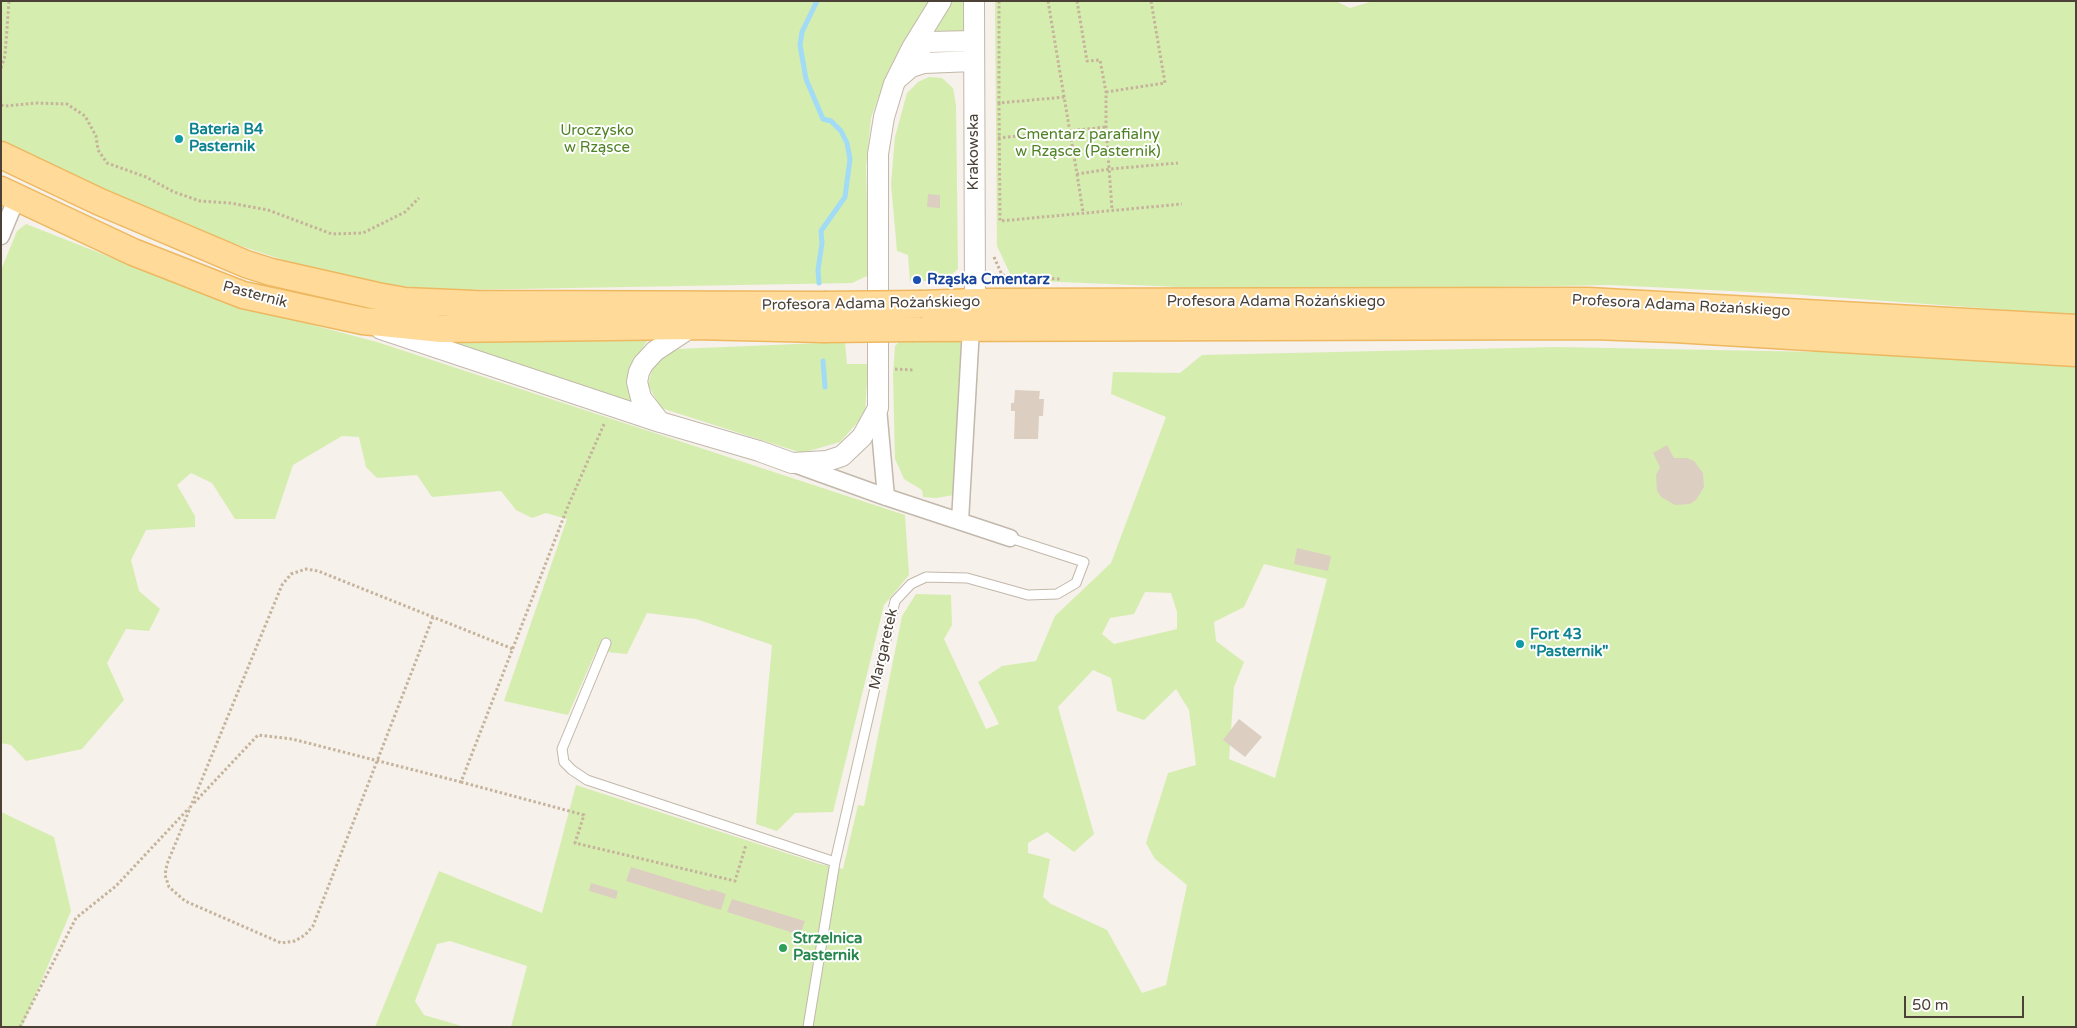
<!DOCTYPE html>
<html>
<head>
<meta charset="utf-8">
<style>
	body { margin:0 }
	#map { position:relative; width:2077px; height:1028px; overflow:hidden; background:#f6f1ea; font-family:"Varela Round",sans-serif }
	canvas { display:block }
	.frame { position:absolute; inset:0; border:2px solid #4b4137; pointer-events:none }
	.scale { position:absolute; left:1904px; top:996px; width:120px; height:22px; box-sizing:border-box; border:2px solid #4b4137; border-top:0; padding-left:6px; font-size:15px; line-height:18px; white-space:nowrap; color:#4b4137; -webkit-text-stroke:4px #fff; paint-order:stroke }
</style>
</head>
<body>
<div id="map">
<canvas width="2077" height="1028"></canvas>
<div class="frame"></div>
<div class="scale">50 m</div>
</div>
<script>
const g = document.querySelector('canvas').getContext('2d');
g.lineJoin = 'round';
function fillPath(path, color) { g.fillStyle = color; g.fill(path, 'evenodd'); }
const toPath = rows => new Path2D(rows.map(r => 'M' + r).join(''));
function trace(path, color, width, dash) { g.strokeStyle = color; g.lineWidth = width; g.lineCap = dash ? 'butt' : 'round'; g.setLineDash(dash || []); g.stroke(path); }
function write(font, color, halo, rows, align = 'center') {
  g.font = font + ' "Varela Round",sans-serif'; g.lineWidth = 4; g.setLineDash([]); g.textBaseline = 'middle'; g.strokeStyle = halo; g.fillStyle = color; for (const [text, x, y, turn = 0] of rows) {
    g.save(); g.translate(x, y); g.rotate((+turn || 0) * Math.PI / 180); g.textAlign = isNaN(turn) ? turn : align; if (halo) g.strokeText(text, 0, 0); g.fillText(text, 0, 0); g.restore();
  }
}
fillPath(toPath([
	[1,1,931,1,887,74,871,118,866,167,869,275,852,283,460,290,382,285,289,262,187,228,1,140],
	[951,1,966,1,965,32,932,32],
	[995,1,1336,1,1350,8,1373,1,2076,1,2076,315,1790,294,1610,285,1375,289,1180,287,1013,280,997,246],
	[929,77,942,78,953,88,956,105,958,269,944,281,910,281,908,255,897,251,891,184,895,137,907,93,918,82],
	[26,224,222,301,377,342,905,515,909,575,884,605,833,812,795,813,777,831,756,824,772,645,696,619,647,613,627,654,596,651,568,715,504,701,567,519,546,513,532,518,516,510,501,491,432,497,417,475,377,478,366,467,359,437,342,436,293,465,275,519,235,519,212,483,191,473,177,485,195,516,195,527,146,530,131,560,139,591,160,609,149,631,126,629,107,663,124,700,82,749,26,761,11,745,1,743,1,270,17,231],
	[960,339,965,351,954,495,936,498,923,497,922,490,904,479,895,459,893,374,895,346,899,342],
	[647,341,634,362,631,402,447,342],
	[845,342,847,364,868,364,865,414,840,442,802,453,661,408,648,385,654,361,678,349],
	[1557,347,1820,352,2076,363,2076,1027,511,1027,527,966,450,941,437,944,415,1001,424,1015,465,1027,375,1027,439,871,542,913,576,785,820,864,843,869,858,805,864,806,902,616,916,594,951,595,952,625,944,639,986,729,999,724,978,682,1002,666,1036,661,1055,616,1111,563,1166,417,1111,394,1113,372,1180,373,1202,355],
	[1264,564,1327,579,1275,778,1229,759,1234,687,1244,662,1216,641,1214,622,1244,607],
	[1145,592,1171,593,1177,612,1177,629,1114,644,1102,634,1110,618,1134,614],
	[1093,670,1111,678,1117,711,1144,720,1176,689,1189,710,1196,765,1168,773,1146,843,1155,859,1187,885,1166,985,1142,993,1107,930,1051,904,1043,897,1050,859,1028,853,1028,843,1047,832,1074,852,1094,834,1058,707],
	[1,812,54,837,71,911,22,1027,1,1027]
]), '#d6edb0');
trace(toPath([
	[817,1,802,32,800,45,806,79,823,119,831,121,841,131,847,143,850,159,845,197,821,231,822,243,818,270,819,283],
	[823,361,825,387]
]), '#a2dbf6', 5);
fillPath(toPath([
	[928,194,940,195,940,208,927,207],
	[1015,390,1040,391,1039,399,1044,399,1043,416,1039,416,1038,439,1014,439,1015,411,1011,411,1011,403,1014,403],
	[1667,445,1674,458,1687,458,1694,461,1703,473,1704,487,1696,500,1690,504,1675,505,1661,497,1657,491,1656,475,1660,467,1653,453],
	[1297,548,1331,556,1328,571,1294,564],
	[1239,719,1262,737,1245,757,1223,740],
	[631,867,710,891,711,889,726,894,721,910,626,881],
	[591,883,618,891,616,899,589,891],
	[732,899,805,921,800,935,727,912]
]), '#dccfc1');
const service = toPath([
	[606,643,562,749,564,762,572,770,587,780,835,862],
	[808,1027,835,862,895,601,911,584,926,577,967,578,1028,595,1057,594,1076,583,1084,562,1010,538]
]);
const minor = toPath([
	[1,236,17,197],
	[878,408,886,497],
	[797,465,886,497,1010,538],
	[960,521,971,328]
]);
const tertiary = toPath([
	[974,1,975,302],
	[912,48,929,42,973,41],
	[897,79,911,67,924,63,973,61],
	[381,329,660,422,759,451,792,463,827,461,842,456,862,437,878,408,878,154,884,117,894,84,912,48,941,1],
	[659,421,641,398,637,382,639,372,643,364,655,351,693,326]
]);
const primary = toPath([
	[1,155,100,202,246,264,271,272,377,296,405,301,475,304,824,305],
	[1,190,133,252,243,295,363,321,441,329,693,326,823,329],
	[922,304,975,302,1588,301,2076,328],
	[913,328,1594,326,1674,329,2076,353]
]);
trace(service, '#c2b8ab', 11);
trace(minor, '#c2b8ab', 19);
trace(tertiary, '#c2b8ab', 22);
trace(primary, '#edb860', 29);
trace(toPath([
	[999,1,999,103,1065,97],
	[1048,1,1077,174,1110,169,1178,163],
	[1077,1,1087,61,1100,60,1106,92,1106,127,1112,209],
	[1,68,5,56,9,1],
	[1106,92,1165,83,1151,1],
	[999,103,1000,221,1182,204],
	[1,105,5,106,35,103,67,104,85,116,96,136,98,150,107,163,146,177,174,192,200,201,230,203,268,210,332,234,363,233,405,212,419,198],
	[998,138,1106,127],
	[1077,174,1083,212],
	[994,257,1002,275,1017,278,1061,279],
	[895,369,913,370],
	[433,617,313,926,305,935,295,941,281,943,185,901,169,887,165,875,167,864,282,585,291,574,306,569,318,571,513,649],
	[461,782,584,815,575,843,735,881,746,845],
	[194,803,258,735,292,739,461,782,568,506,605,422],
	[20,1027,76,918,116,886,189,808]
]), '#c5b39b', 3, [2.5, 2.5]);
trace(service, '#fff', 9);
trace(minor, '#fff', 16);
trace(tertiary, '#fff', 20);
trace(primary, '#ffda99', 26);
const primaryBridge = toPath([
	[824,305,922,304],
	[823,329,913,328]
]);
trace(primaryBridge, '#edb860', 29, []);
trace(primaryBridge, '#ffda99', 26);
for (const [x, y, r, color] of [
	[179,139,5,"#0f9aa8"],
	[917,280,5,"#1a4fb4"],
	[1520,644,5,"#0f9aa8"],
	[783,948,5,"#2e9e5b"]
]) { const dot = new Path2D(); dot.arc(x, y, r, 0, 2 * Math.PI); g.fillStyle = color; g.fill(dot); trace(dot, '#fff', 2); }
write('bold 15px', '#0d838f', '#fff', [
	["Bateria B4",189,130],
	["Pasternik",189,147],
	["Fort 43",1530,635],
	["\"Pasternik\"",1530,652]
], 'left');
write('15px', '#4f8224', '#fff', [
	["Uroczysko",597,131],
	["w Rząsce",597,148],
	["Cmentarz parafialny",1088,135],
	["w Rząsce (Pasternik)",1088,152]
]);
write('15px', '#4b4137', '#fff', [
	["Krakowska",974,152,-90],
	["Pasternik",255,295,15],
	["Profesora Adama Rożańskiego",1276,302],
	["Profesora Adama Rożańskiego",871,304,-1],
	["Profesora Adama Rożańskiego",1681,306,3],
	["Margaretek",884,649,-77]
]);
write('bold 15px', '#164399', '#fff', [
	["Rząska Cmentarz",927,280]
], 'left');
write('bold 15px', '#27864d', '#fff', [
	["Strzelnica",793,939],
	["Pasternik",793,956]
], 'left');
</script>
</body>
</html>
